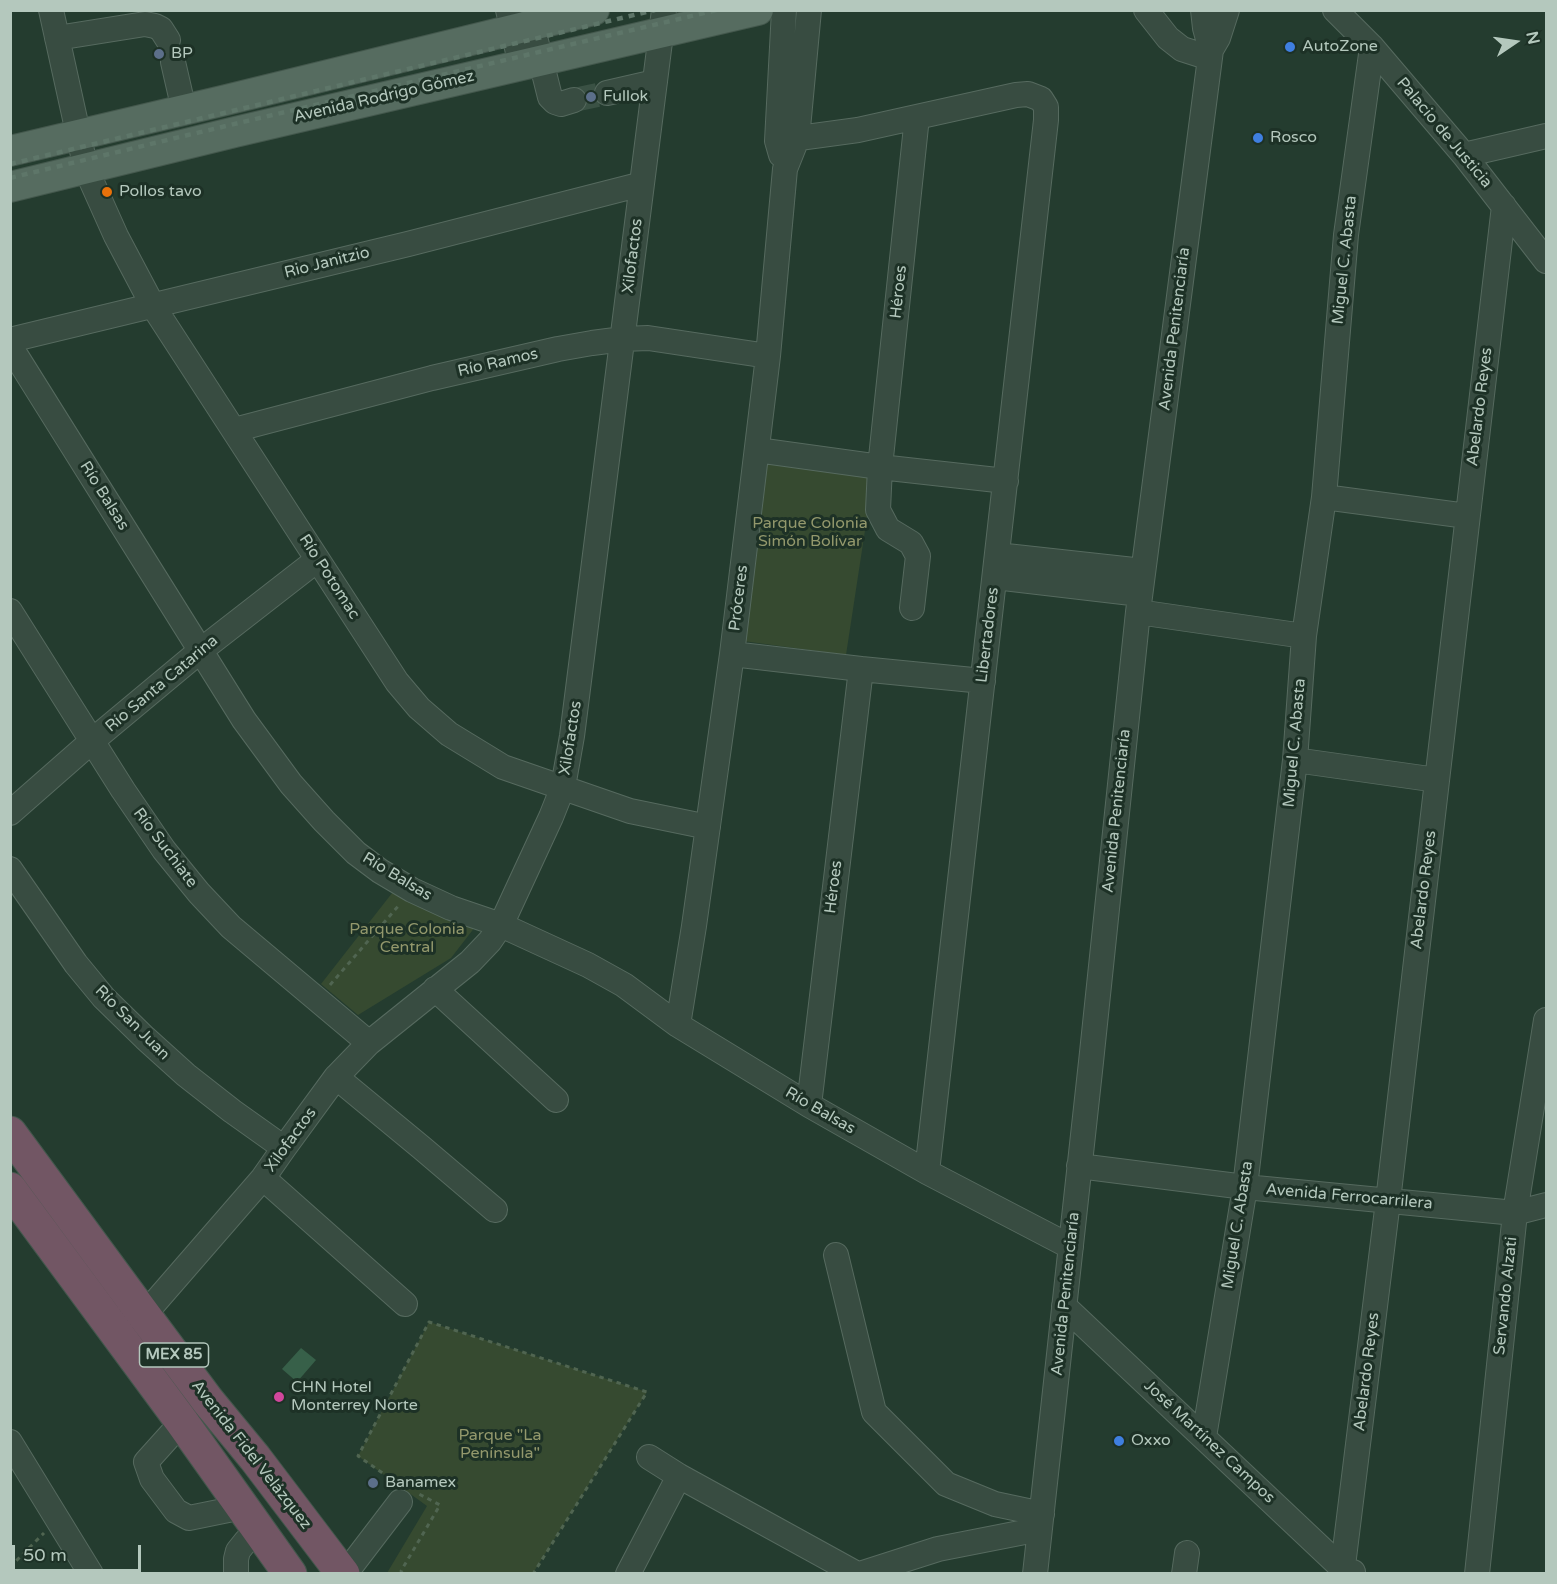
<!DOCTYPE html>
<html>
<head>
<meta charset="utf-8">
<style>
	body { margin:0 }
	#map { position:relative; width:1557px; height:1584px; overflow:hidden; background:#243c2f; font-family:"Varela Round",sans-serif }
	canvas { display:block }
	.frame { position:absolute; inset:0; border:12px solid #b4c8bd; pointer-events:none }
	.north { position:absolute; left:1485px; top:12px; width:60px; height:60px; -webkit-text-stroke:4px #1d3126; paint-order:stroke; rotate:77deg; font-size:16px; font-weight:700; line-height:24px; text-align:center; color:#b4c8bd }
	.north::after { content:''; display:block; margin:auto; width:21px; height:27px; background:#b4c8bd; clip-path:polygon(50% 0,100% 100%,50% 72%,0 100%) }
	.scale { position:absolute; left:12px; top:1545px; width:129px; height:27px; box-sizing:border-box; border:3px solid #b4c8bd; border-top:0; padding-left:8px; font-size:18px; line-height:21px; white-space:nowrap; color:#b4c8bd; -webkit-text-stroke:4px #1d3126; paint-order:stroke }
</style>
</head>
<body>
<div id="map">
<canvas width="1557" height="1584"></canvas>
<div class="frame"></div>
<div class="north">N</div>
<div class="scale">50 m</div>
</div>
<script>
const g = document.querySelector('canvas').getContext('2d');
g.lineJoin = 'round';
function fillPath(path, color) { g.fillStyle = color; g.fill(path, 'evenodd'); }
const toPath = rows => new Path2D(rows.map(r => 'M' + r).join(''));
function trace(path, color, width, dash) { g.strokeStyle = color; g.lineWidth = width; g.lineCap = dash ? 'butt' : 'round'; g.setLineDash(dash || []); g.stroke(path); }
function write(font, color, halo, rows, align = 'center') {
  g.font = font + ' "Varela Round",sans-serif'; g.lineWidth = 6; g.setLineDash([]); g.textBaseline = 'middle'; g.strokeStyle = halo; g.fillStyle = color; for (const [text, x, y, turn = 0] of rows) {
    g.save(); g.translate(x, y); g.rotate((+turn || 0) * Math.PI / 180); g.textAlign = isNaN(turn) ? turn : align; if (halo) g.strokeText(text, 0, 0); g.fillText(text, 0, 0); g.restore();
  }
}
fillPath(toPath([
	[765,463,873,478,846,655,743,641],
	[396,888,475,927,451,958,358,1015,321,984],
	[429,1322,647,1392,533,1573,387,1573,427,1506,358,1456]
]), '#364a30');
fillPath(toPath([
	[301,1348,316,1360,297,1382,282,1369]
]), '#376049');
trace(toPath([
	[574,100,607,93]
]), '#3a5144', 24, [24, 12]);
const minor = toPath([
	[51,10,86,169,116,236,153,306,397,682,419,708,449,734,503,767,630,811,708,827],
	[508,10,521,65],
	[1146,10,1168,38,1182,49,1210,58],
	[1203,10,1205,28,1211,50],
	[1335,10,1372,47,1464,155,1546,261],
	[532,25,550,97,555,102,561,104,574,100],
	[57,38,145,24,155,26,161,29,168,40],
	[173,62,184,110],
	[607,93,655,82],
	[777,141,858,130,1016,95,1028,94,1041,99,1046,107,1046,120,927,1172],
	[781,155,777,141,784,10],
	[1464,155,1546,136],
	[10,340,408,244,642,184],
	[10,346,244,720,291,784,324,821,356,853,380,871,412,890,451,908,501,925,588,965,624,985,678,1025,809,1105,927,1172,1071,1247],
	[234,430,432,378,558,349,592,343,623,339,648,338,768,356],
	[757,450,880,467,1006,481],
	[1324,497,1467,516],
	[997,555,1143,571],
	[995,577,1140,594],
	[912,608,918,556,911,543,888,529,878,510,880,467,917,117],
	[10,611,123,790,164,850,199,893,231,927,369,1043],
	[1138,612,1304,636],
	[732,654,861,669,983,681],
	[1295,760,1437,780],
	[10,813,92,741,200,651,317,560],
	[10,869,76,964,104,998,145,1038,186,1075,232,1111,284,1148],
	[435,989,556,1100],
	[678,1025,694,926,732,654,768,356,785,169,797,139,809,10],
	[336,1077,422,1148,495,1210],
	[809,1105,861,669],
	[1079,1166,1245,1187,1515,1213,1546,1205],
	[263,1178,405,1304],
	[836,1255,874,1412,946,1484,995,1504,1042,1514],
	[1064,1306,1343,1569,1353,1572],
	[144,1315,263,1178,284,1148,336,1077,369,1043,470,962,490,941,501,925,551,817,563,787,572,736,664,10],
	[182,1422,146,1462,152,1479,176,1511,189,1518,243,1507],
	[1204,1437,1245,1187,1295,760,1304,636,1324,497,1346,235,1372,47],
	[10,1442,91,1574],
	[649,1457,679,1476,857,1574],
	[236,1574,236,1559,238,1551,246,1541,260,1531],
	[345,1574,400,1502],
	[628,1574,679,1476],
	[860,1574,938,1549,1040,1529],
	[1035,1574,1091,1062,1138,612,1211,50,1218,38,1227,10],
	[1184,1574,1187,1553],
	[1342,1574,1388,1201,1504,206],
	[1477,1574,1515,1213,1546,1020]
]);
const major = toPath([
	[10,151,226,100,594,10],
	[10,187,235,132,758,10]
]);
const highway = toPath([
	[10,1133,144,1315,208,1401,255,1458,343,1574],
	[10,1189,182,1422,290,1574]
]);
trace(minor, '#566a5f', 26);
trace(major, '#44584d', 32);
trace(highway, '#43574c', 35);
trace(toPath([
	[330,985,400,904],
	[397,1483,358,1456,429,1322,647,1392,533,1574],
	[10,1567,44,1533],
	[403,1574,401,1571,440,1505,419,1494]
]), '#506551', 3, [4.5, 4.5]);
trace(minor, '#384c41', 24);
trace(major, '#566c60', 30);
trace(highway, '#725664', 33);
trace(toPath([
	[10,164,655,10],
	[10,178,188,135,717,10]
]), '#5e7669', 4.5, [6, 6]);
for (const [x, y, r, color] of [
	[1290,47,6,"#3f7fe0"],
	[159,54,6,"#5c6f8a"],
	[591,97,6,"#5c6f8a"],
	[1258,138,6,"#3f7fe0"],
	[107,192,6,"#e8710a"],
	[279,1397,6,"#d1479c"],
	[1119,1441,6,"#3f7fe0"],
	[373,1483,6,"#5c6f8a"]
]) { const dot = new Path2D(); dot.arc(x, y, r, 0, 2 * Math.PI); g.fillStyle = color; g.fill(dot); trace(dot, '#1d3126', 2); }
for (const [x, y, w] of [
	[174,1355,69]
]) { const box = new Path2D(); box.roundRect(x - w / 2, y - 12, w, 24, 4.5); g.fillStyle = '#1d3126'; g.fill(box); trace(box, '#b4c8bd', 1.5); }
write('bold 15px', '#b4c8bd', null, [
	["MEX 85",174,1355]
]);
write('16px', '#b4c8bd', '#1d3126', [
	["AutoZone",1302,47],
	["BP",171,54],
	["Fullok",603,97],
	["Rosco",1270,138],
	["Pollos tavo",119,192],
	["CHN Hotel",291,1388],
	["Monterrey Norte",291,1406],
	["Oxxo",1131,1441],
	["Banamex",385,1483]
], 'left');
write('16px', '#b4c8bd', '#1d3126', [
	["Avenida Rodrigo Gómez",384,97,-13],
	["Palacio de Justicia",1444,133,50],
	["Xilofactos",633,256,-83],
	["Miguel C. Abasta",1345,260,-84],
	["Rio Janitzio",327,263,-14],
	["Héroes",899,292,-84],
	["Avenida Penitenciaría",1175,329,-83],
	["Río Ramos",498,363,-13],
	["Abelardo Reyes",1480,407,-83],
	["Río Balsas",104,496,58],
	["Río Potomac",329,577,57],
	["Próceres",739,598,-83],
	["Libertadores",988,635,-83],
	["Río Santa Catarina",162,684,-40],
	["Xilofactos",571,738,-81],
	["Miguel C. Abasta",1295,743,-85],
	["Avenida Penitenciaría",1117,811,-84],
	["Río Suchiate",165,848,53],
	["Río Balsas",397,877,31],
	["Héroes",834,887,-83],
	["Abelardo Reyes",1424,890,-83],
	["Río San Juan",132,1023,45],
	["Río Balsas",820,1111,30],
	["Xilofactos",291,1140,-54],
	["Avenida Ferrocarrilera",1349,1197,5],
	["Miguel C. Abasta",1238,1225,-81],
	["Avenida Penitenciaría",1066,1294,-84],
	["Servando Alzati",1506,1296,-84],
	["Abelardo Reyes",1367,1372,-83],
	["José Martínez Campos",1209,1442,43],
	["Avenida Fidel Velázquez",251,1455,52]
]);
write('16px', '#93986c', '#1d3126', [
	["Parque Colonia",810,524],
	["Simón Bolívar",810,542],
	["Parque Colonia",407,930],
	["Central",407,948],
	["Parque \"La",500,1436],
	["Península\"",500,1454]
]);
</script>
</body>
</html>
